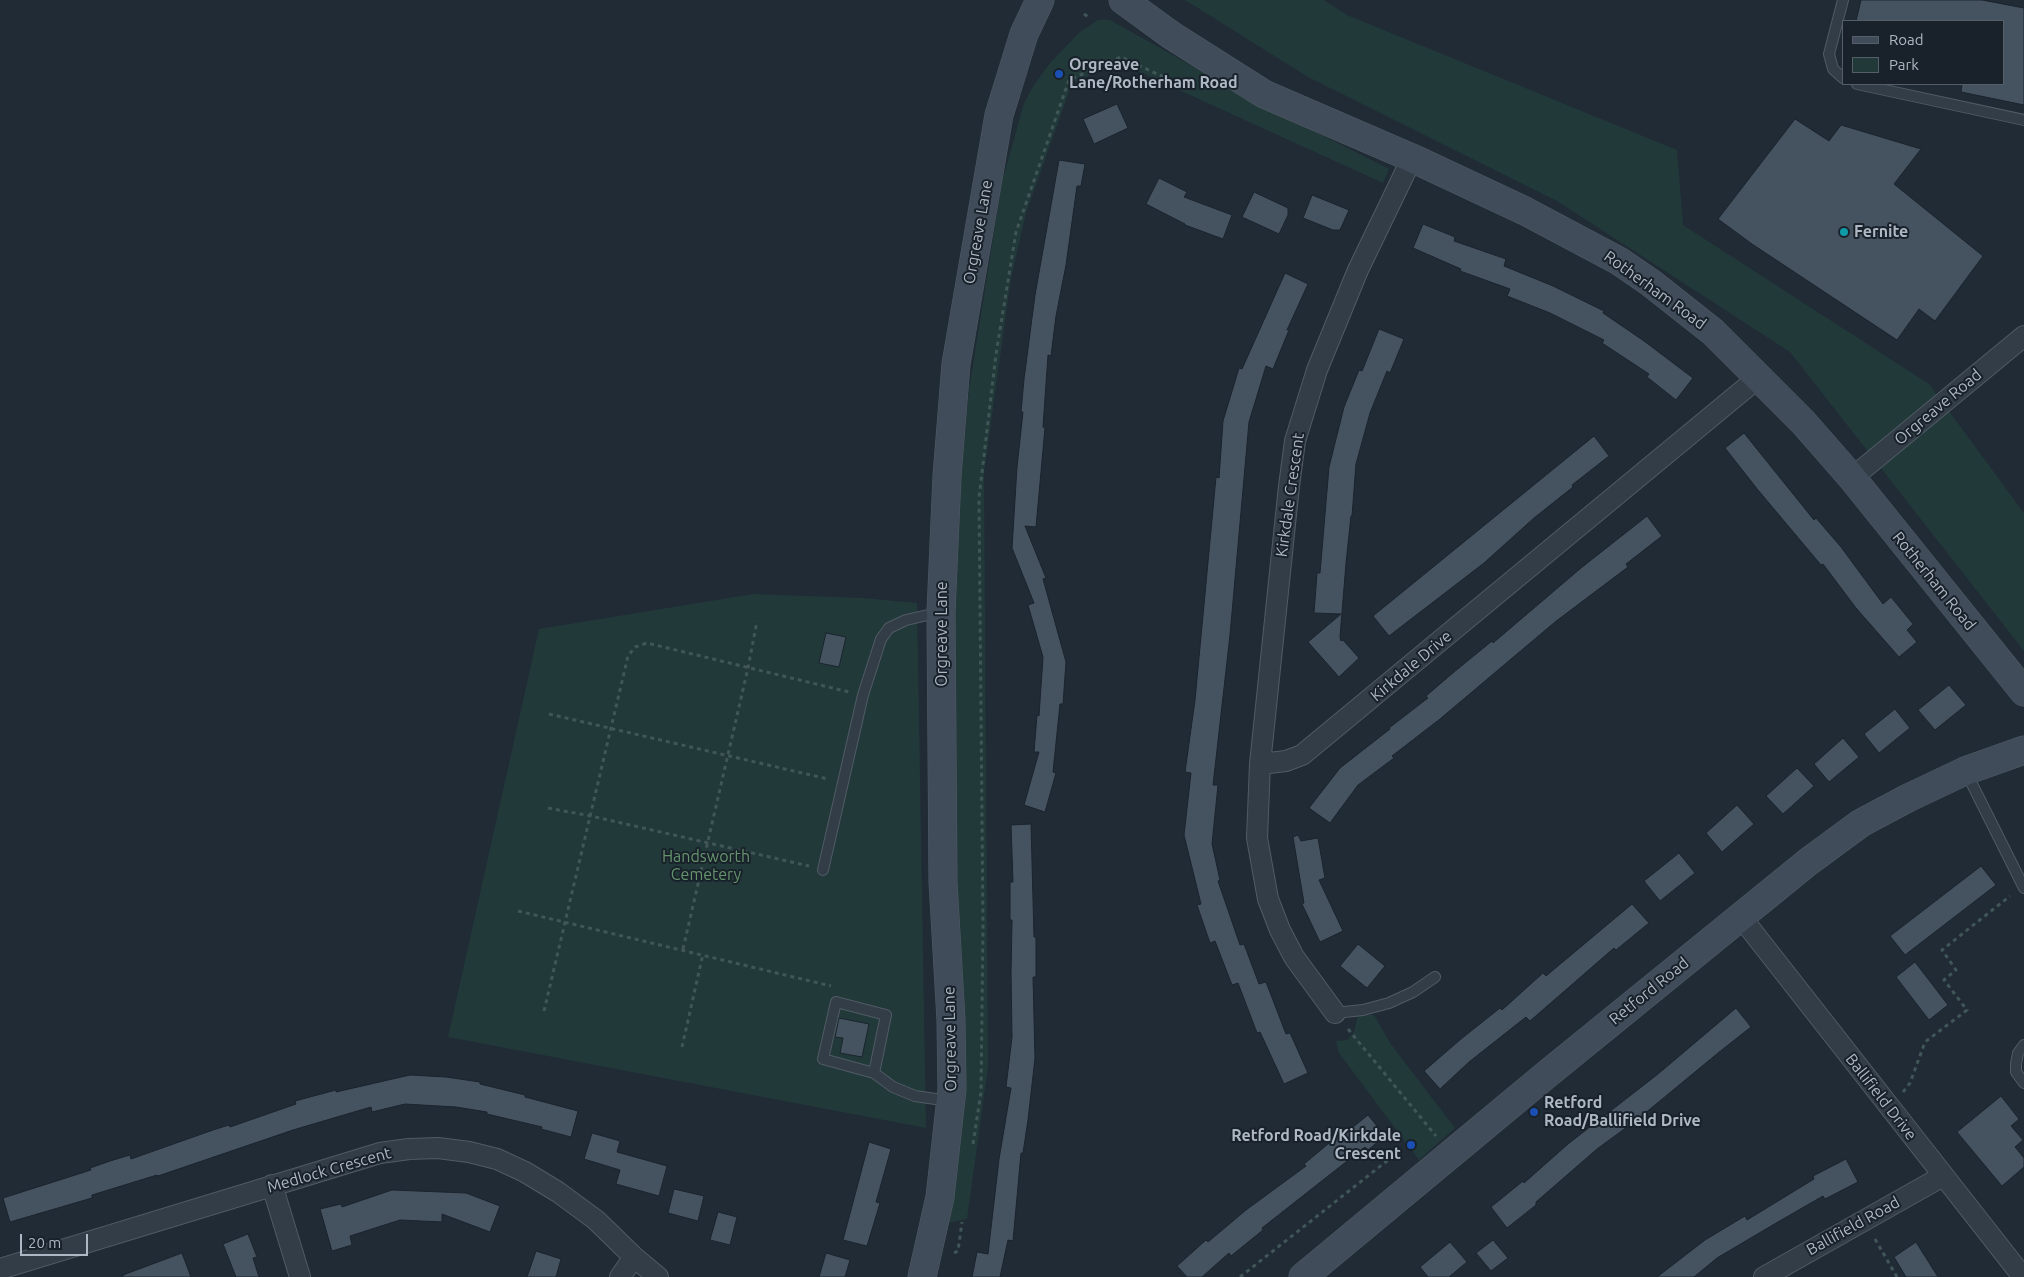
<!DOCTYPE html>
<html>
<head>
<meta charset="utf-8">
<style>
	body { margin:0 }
	#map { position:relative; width:2024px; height:1277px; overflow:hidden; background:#202b36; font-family:Ubuntu,sans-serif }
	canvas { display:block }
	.legend { position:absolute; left:1842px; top:20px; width:162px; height:65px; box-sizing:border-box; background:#19222b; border:1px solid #545e68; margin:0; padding:6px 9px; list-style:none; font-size:15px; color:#adb8c4 }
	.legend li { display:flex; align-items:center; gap:10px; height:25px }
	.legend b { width:25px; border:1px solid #545e68 }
	.scale { position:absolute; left:20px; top:1234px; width:68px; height:22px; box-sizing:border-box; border:2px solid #adb8c4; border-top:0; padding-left:6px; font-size:15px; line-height:18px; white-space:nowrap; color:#adb8c4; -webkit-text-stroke:4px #19222b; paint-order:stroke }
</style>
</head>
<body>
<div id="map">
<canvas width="2024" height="1277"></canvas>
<ul class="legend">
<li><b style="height:6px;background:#414c5a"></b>Road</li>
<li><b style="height:14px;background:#223939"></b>Park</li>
</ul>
<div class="scale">20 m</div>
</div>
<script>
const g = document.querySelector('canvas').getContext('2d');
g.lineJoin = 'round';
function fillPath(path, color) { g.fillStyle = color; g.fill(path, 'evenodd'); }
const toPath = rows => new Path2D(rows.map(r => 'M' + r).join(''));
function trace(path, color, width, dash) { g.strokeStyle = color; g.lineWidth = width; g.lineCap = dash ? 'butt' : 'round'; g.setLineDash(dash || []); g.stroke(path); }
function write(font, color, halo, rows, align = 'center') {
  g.font = font + ' Ubuntu,sans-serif'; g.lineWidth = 4; g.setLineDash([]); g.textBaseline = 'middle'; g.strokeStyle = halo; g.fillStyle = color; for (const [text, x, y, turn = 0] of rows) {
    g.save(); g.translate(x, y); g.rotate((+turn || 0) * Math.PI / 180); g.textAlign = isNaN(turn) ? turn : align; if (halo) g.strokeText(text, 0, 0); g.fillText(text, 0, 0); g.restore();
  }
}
fillPath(toPath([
	[1185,0,1324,0,1347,15,1677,150,1683,225,1929,384,2024,513,2024,651,1790,352,1557,201,1308,77],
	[1098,20,1110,20,1251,99,1389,169,1383,183,1120,63,1072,83,1026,213,1011,278,984,473,988,1067,967,1219,947,1223,960,1144,963,1072,955,869,952,682,956,529,969,390,1002,182,1024,103,1034,85,1050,63,1080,32],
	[753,594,862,598,917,603,926,1128,448,1037,539,629],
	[1358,1014,1374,1015,1390,1043,1455,1128,1419,1160,1339,1053,1336,1041,1347,1040,1354,1032]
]), '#223939');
const building = toPath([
	[1861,0,1982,0,2024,8,2024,105,1961,92,1962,84,2003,84,2003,21,1856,21,1861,0],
	[1117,104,1128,128,1094,144,1083,119,1117,104],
	[1795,119,1829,141,1841,125,1921,149,1894,184,1983,256,1935,321,1919,309,1897,340,1752,244,1718,219,1795,119],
	[1059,160,1085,164,1081,186,1077,186,1066,265,1056,316,1051,356,1048,355,1043,427,1045,428,1036,527,1025,526,1046,578,1043,579,1066,662,1063,704,1060,704,1053,772,1056,773,1045,812,1024,805,1039,752,1034,752,1037,715,1039,716,1043,657,1028,605,1034,603,1012,548,1017,467,1023,412,1021,412,1024,379,1035,295,1059,160],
	[1159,178,1187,192,1184,197,1232,215,1223,239,1185,225,1185,224,1146,204,1159,178],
	[1254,192,1288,208,1288,215,1279,234,1242,217,1254,192],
	[1312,195,1349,210,1340,230,1333,230,1303,218,1312,195],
	[1423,224,1455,237,1454,241,1506,259,1504,266,1553,286,1604,311,1603,313,1644,341,1693,378,1676,400,1647,377,1649,374,1602,343,1604,340,1550,313,1507,296,1510,289,1460,271,1461,269,1413,248,1423,224],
	[1285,273,1308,284,1287,330,1289,330,1273,369,1266,366,1249,422,1230,635,1213,785,1218,785,1212,844,1220,880,1218,881,1240,945,1244,944,1259,984,1266,982,1286,1034,1290,1033,1308,1073,1284,1084,1260,1032,1257,1033,1238,983,1232,985,1215,941,1210,943,1197,905,1201,904,1184,835,1191,773,1185,772,1195,700,1216,477,1219,478,1223,421,1239,368,1242,369,1285,273],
	[1379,329,1404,339,1390,373,1387,371,1370,413,1356,464,1352,516,1351,516,1346,563,1340,637,1341,641,1343,640,1359,658,1339,677,1308,642,1341,614,1314,613,1317,573,1320,573,1329,467,1344,407,1359,370,1362,371,1379,329],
	[1744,433,1814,520,1816,518,1841,547,1883,604,1891,597,1913,624,1907,630,1917,642,1899,657,1856,608,1823,564,1821,565,1758,490,1725,448,1744,433],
	[1594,436,1609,456,1572,485,1573,487,1534,518,1484,563,1389,636,1373,616,1594,436],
	[1647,516,1662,536,1626,564,1628,567,1555,622,1440,719,1392,756,1394,758,1358,785,1330,823,1309,808,1340,768,1390,729,1389,728,1428,698,1426,696,1454,672,1492,641,1493,643,1581,568,1647,516],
	[826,633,846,637,839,667,819,663,826,633],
	[1949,685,1966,705,1935,730,1918,710,1949,685],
	[1895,709,1910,728,1879,753,1864,734,1895,709],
	[1843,738,1859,757,1829,782,1814,764,1843,738],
	[1797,768,1814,786,1783,814,1766,796,1797,768],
	[1737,805,1754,824,1722,852,1706,833,1737,805],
	[1031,824,1034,937,1036,937,1036,977,1033,977,1035,1058,1028,1120,1023,1153,1021,1153,1013,1241,1008,1240,1000,1277,972,1277,977,1252,988,1254,999,1159,1011,1088,1006,1087,1012,1037,1011,973,1012,920,1010,920,1010,882,1013,882,1011,825,1031,824],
	[1298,835,1301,841,1318,838,1325,878,1319,880,1343,931,1320,942,1302,904,1304,903,1293,837,1298,835],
	[1679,853,1695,873,1660,901,1644,881,1679,853],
	[1981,866,1996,885,1905,955,1890,936,1981,866],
	[1632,904,1649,923,1616,950,1614,948,1530,1021,1526,1017,1469,1062,1440,1089,1424,1071,1461,1039,1500,1008,1502,1010,1543,973,1546,976,1632,904],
	[1358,944,1385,966,1367,988,1340,966,1358,944],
	[1915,962,1948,1005,1929,1020,1896,977,1915,962],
	[1736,1008,1751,1027,1718,1053,1638,1119,1597,1149,1536,1202,1536,1205,1507,1228,1491,1207,1523,1181,1524,1183,1568,1144,1658,1074,1736,1008],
	[839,1018,869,1024,862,1057,840,1053,843,1038,835,1037,839,1018],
	[410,1075,446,1077,480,1082,480,1084,525,1095,525,1097,578,1111,571,1137,541,1129,542,1127,487,1114,487,1112,456,1107,405,1104,372,1112,371,1107,293,1130,158,1176,157,1175,92,1195,92,1198,10,1222,3,1198,91,1170,90,1168,110,1161,130,1155,131,1159,213,1130,229,1125,230,1127,296,1104,295,1101,336,1090,336,1092,410,1075],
	[2001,1096,2019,1119,2011,1126,2023,1140,2015,1147,2024,1158,2024,1167,2002,1186,1957,1132,2001,1096],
	[1368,1115,1385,1136,1368,1150,1365,1147,1262,1228,1263,1230,1231,1256,1229,1253,1202,1277,1187,1277,1177,1266,1206,1240,1208,1242,1246,1210,1306,1166,1304,1164,1340,1134,1342,1136,1368,1115],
	[592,1133,620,1141,617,1152,667,1166,659,1196,616,1184,620,1170,584,1159,592,1133],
	[869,1142,891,1149,876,1202,880,1203,867,1246,843,1240,869,1142],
	[1846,1159,1858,1182,1825,1199,1823,1196,1771,1226,1717,1258,1694,1277,1657,1277,1705,1240,1745,1216,1747,1220,1814,1179,1813,1176,1846,1159],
	[674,1189,704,1196,698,1221,668,1213,674,1189],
	[392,1190,466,1193,500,1206,490,1232,442,1214,442,1222,400,1220,350,1236,352,1245,332,1251,320,1209,341,1204,342,1207,392,1190],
	[718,1212,737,1217,730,1245,710,1240,718,1212],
	[248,1234,257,1257,253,1258,259,1277,236,1277,223,1244,248,1234],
	[1493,1240,1508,1258,1491,1271,1476,1253,1493,1240],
	[1450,1242,1467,1262,1449,1277,1428,1277,1420,1267,1450,1242],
	[1916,1242,1938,1277,1906,1277,1894,1257,1916,1242],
	[536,1251,561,1259,556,1277,527,1277,536,1251],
	[182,1253,191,1277,123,1277,123,1275,182,1253],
	[826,1253,850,1260,845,1277,819,1277,826,1253]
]);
fillPath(building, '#455361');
trace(building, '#1b242d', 1);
const lane = toPath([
	[1843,78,1833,69,1829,54,1843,0],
	[1857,84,2024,120],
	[1966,772,2024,888],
	[823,870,863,695,881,639,889,628,906,620,941,612],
	[1335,1013,1363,1010,1389,1003,1413,992,1435,977],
	[2024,1045,2018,1053,2016,1064,2016,1072,2024,1083],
	[874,1073,886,1015,836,1002,823,1059,874,1073,893,1087,915,1096,949,1101]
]);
const street = toPath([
	[1852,478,2024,336],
	[1260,764,1286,761,1302,755,1759,377],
	[1741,917,2023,1277],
	[1335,1013,1294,957,1280,930,1268,899,1257,838,1260,764,1289,486,1295,441,1317,370,1358,270,1412,158],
	[272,1185,300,1277],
	[0,1269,380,1153,409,1149,438,1148,469,1152,497,1159,525,1172,558,1192,596,1220,634,1257,658,1277],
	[620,1277,634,1257],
	[1764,1277,1943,1176]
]);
const secondary = toPath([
	[1123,0,1171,35,1264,94,1412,158,1525,211,1619,261,1651,283,1713,332,1803,422,1852,478,2024,692],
	[922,1277,940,1197,952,1089,951,1020,943,882,941,612,947,476,956,364,999,115,1024,34,1040,0],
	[1303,1277,1546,1075,1808,862,1861,823,1908,798,1965,771,2024,750]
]);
trace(lane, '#505b65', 12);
trace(street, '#505b65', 22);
trace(secondary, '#505b65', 29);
trace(toPath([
	[1084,14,1090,18],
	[549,714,828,779],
	[548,808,591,816,809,866],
	[518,911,831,986],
	[683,949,748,668,757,621],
	[544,1011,628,656,635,647,647,643,849,692],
	[1348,1029,1436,1136],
	[682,1047,703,954],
	[1903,1092,1910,1083,1925,1042,1967,1010,1944,980,1956,970,1942,950,2010,896],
	[973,1144,981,1092,983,927,979,498,996,354,1016,232,1069,80,1121,57,1170,80],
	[1875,1239,1897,1277],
	[954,1253,958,1251,962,1222],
	[1240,1277,1397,1153]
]), '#415657', 3, [4, 4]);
trace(lane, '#333d47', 10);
trace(street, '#333d47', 20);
trace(secondary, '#414c5a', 28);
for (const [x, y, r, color] of [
	[1059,74,5,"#1a4fb4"],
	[1844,232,5,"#0f9aa8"],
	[1534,1112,5,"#1a4fb4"],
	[1411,1145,5,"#1a4fb4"]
]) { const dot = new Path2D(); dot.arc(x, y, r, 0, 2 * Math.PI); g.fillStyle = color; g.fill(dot); trace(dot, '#19222b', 2); }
write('bold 16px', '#adb8c4', '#19222b', [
	["Orgreave",1069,65],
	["Lane/Rotherham Road",1069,83],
	["Fernite",1854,232],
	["Retford",1544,1103],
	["Road/Ballifield Drive",1544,1121],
	["Retford Road/Kirkdale",1401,1136,"right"],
	["Crescent",1401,1154,"right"]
], 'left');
write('16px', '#adb8c4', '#19222b', [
	["Orgreave Lane",978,232,-80],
	["Rotherham Road",1655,290,36],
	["Orgreave Road",1938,407,-40],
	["Kirkdale Crescent",1290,495,-82],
	["Rotherham Road",1934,581,51],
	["Orgreave Lane",942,634,-90],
	["Kirkdale Drive",1411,666,-40],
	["Retford Road",1649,991,-39],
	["Orgreave Lane",950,1039,-91],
	["Ballifield Drive",1881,1097,52],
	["Medlock Crescent",329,1170,-16],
	["Ballifield Road",1853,1226,-29]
]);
write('16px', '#65946c', '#19222b', [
	["Handsworth",706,857],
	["Cemetery",706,875]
]);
</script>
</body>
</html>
